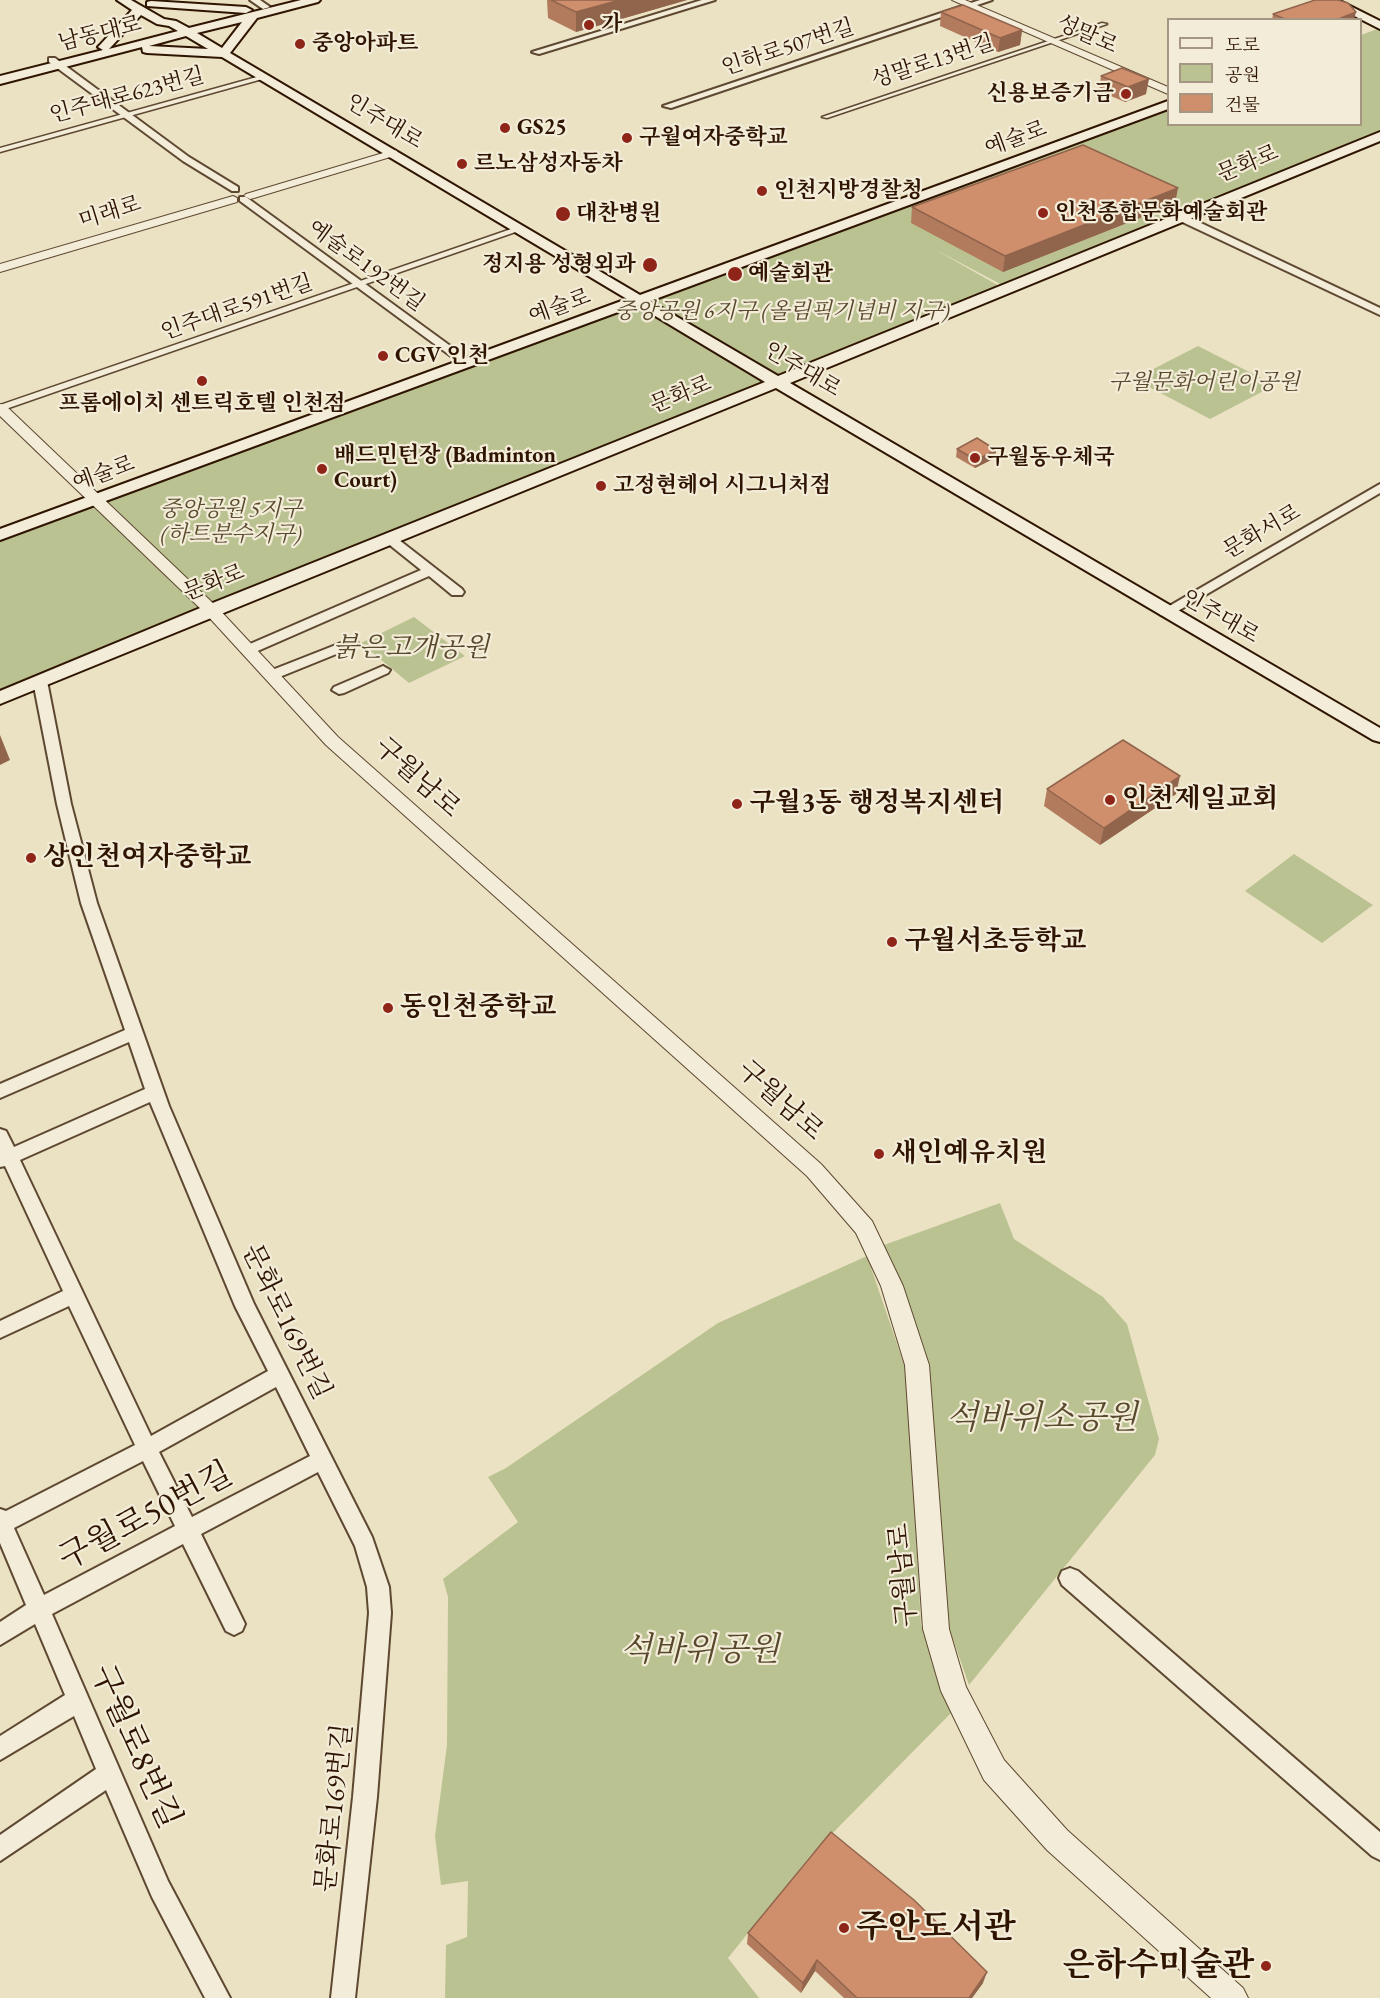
<!DOCTYPE html>
<html>
<head>
<meta charset="utf-8">
<style>
	body { margin:0 }
	#map { position:relative; width:1380px; height:1998px; overflow:hidden; background:#ebe2c3; font-family:"EB Garamond","Noto Serif KR",serif }
	canvas { display:block }
	.legend { position:absolute; left:1167px; top:18px; width:195px; height:108px; box-sizing:border-box; background:#f2ecd8; border:2px solid #a49682; margin:0; padding:8px 10px; list-style:none; font-size:18px; color:#2f1500 }
	.legend li { display:flex; align-items:center; gap:12px; height:30px }
	.legend b { width:30px; border:2px solid #a49682 }
</style>
</head>
<body>
<div id="map">
<canvas width="1380" height="1998"></canvas>
<ul class="legend">
<li><b style="height:8px;background:#f2ecd8"></b>도로</li>
<li><b style="height:16px;background:#bbc292"></b>공원</li>
<li><b style="height:16px;background:#cf8f6d"></b>건물</li>
</ul>
</div>
<script>
const g = document.querySelector('canvas').getContext('2d');
g.lineJoin = 'round';
function fillPath(path, color) { g.fillStyle = color; g.fill(path, 'evenodd'); }
const toPath = rows => new Path2D(rows.map(r => 'M' + r).join(''));
function trace(path, color, width, dash) { g.strokeStyle = color; g.lineWidth = width; g.lineCap = dash ? 'butt' : 'round'; g.setLineDash(dash || []); g.stroke(path); }
function write(font, color, halo, rows, align = 'center') {
  g.font = font + ' "EB Garamond","Noto Serif KR",serif'; g.lineWidth = 4.5; g.setLineDash([]); g.textBaseline = 'middle'; g.strokeStyle = halo; g.fillStyle = color; for (const [text, x, y, turn = 0] of rows) {
    g.save(); g.translate(x, y); g.rotate((+turn || 0) * Math.PI / 180); g.textAlign = isNaN(turn) ? turn : align; if (halo) g.strokeText(text, 0, 0); g.fillText(text, 0, 0); g.restore();
  }
}
fillPath(toPath([
	[1380,28,1380,133,1004,286,936,250,1001,287,214,604,202,601,189,618,0,698,0,535,1168,105,1168,124,1360,124,1361,35],
	[1198,346,1275,385,1210,419,1134,379],
	[414,617,465,656,409,683,361,643],
	[1294,854,1373,905,1322,943,1245,891],
	[1000,1203,1014,1239,1103,1297,1127,1324,1159,1439,1155,1455,969,1685,949,1628,930,1375,925,1350,899,1276,884,1245],
	[867,1256,907,1373,921,1625,952,1712,810,1856,728,1958,759,1998,445,1998,446,1945,467,1937,468,1881,441,1885,435,1836,447,1745,448,1597,443,1579,518,1522,488,1477,506,1468,718,1323]
]), '#bbc292');
const pedestrian = toPath([
	[1102,23,1107,24,827,118,822,117,1102,23],
	[264,75,267,77,266,78,0,152,0,148,264,75],
	[517,227,524,229,0,411,0,405,517,227]
]);
const minor = toPath([
	[250,0,260,0,270,7,263,9,250,0],
	[702,0,715,0,539,54,532,52,702,0],
	[980,0,992,0,671,108,663,106,980,0],
	[49,58,55,58,189,157,238,187,238,191,232,191,183,161,49,62,49,58],
	[240,197,246,197,471,361,471,365,463,365,240,201,240,197],
	[1176,215,1184,215,1380,308,1380,315,1176,219,1176,215],
	[1380,484,1380,493,1171,615,1161,615,1159,612,1380,484],
	[390,535,394,536,462,589,464,592,462,595,452,595,429,576,253,653,243,653,241,650,243,647,421,570,386,542,384,539,390,535],
	[351,639,356,640,358,643,356,646,277,678,267,678,265,675,267,672,351,639],
	[383,666,390,670,388,673,344,693,339,694,332,690,334,687,383,666],
	[40,677,47,681,71,804,97,903,169,1106,254,1304,372,1537,389,1587,391,1613,377,1797,355,1998,331,1998,353,1797,369,1613,367,1587,355,1546,318,1472,201,1534,245,1624,242,1631,234,1635,226,1631,183,1544,52,1614,168,1881,230,1998,205,1998,152,1897,106,1790,0,1861,0,1835,96,1769,74,1716,0,1760,0,1736,65,1695,35,1624,0,1645,0,1622,26,1605,0,1543,0,1509,6,1511,135,1445,69,1306,0,1338,0,1321,63,1291,5,1166,0,1167,0,1129,6,1131,14,1147,145,1089,129,1042,0,1098,0,1084,125,1030,81,903,57,804,33,681,40,677],
	[150,1102,235,1306,268,1371,151,1436,20,1160,150,1102],
	[276,1387,310,1456,192,1517,159,1452,276,1387],
	[143,1461,175,1526,44,1595,14,1528,143,1461],
	[1070,1568,1078,1571,1380,1832,1380,1860,1372,1856,1062,1585,1059,1578,1062,1571,1070,1568]
]);
const tertiary = toPath([
	[952,0,965,0,1168,87,1168,94,952,0],
	[393,150,397,151,397,155,254,198,250,199,244,196,246,194,393,150],
	[233,196,237,198,237,202,0,272,0,264,233,196],
	[0,404,5,405,217,607,338,737,821,1164,872,1221,903,1286,929,1365,949,1629,966,1687,1004,1760,1067,1830,1243,1988,1248,1998,1211,1998,1047,1850,984,1780,941,1691,923,1629,905,1365,881,1286,856,1233,807,1176,326,745,205,613,0,416,0,404]
]);
const secondary = toPath([
	[117,0,131,0,164,19,176,21,189,28,301,0,320,0,318,2,257,18,230,53,640,295,1168,101,1168,109,650,301,778,376,1380,132,1380,141,790,383,1380,728,1380,742,1373,740,776,388,0,704,0,691,205,606,765,382,637,305,0,540,0,529,627,299,222,57,147,53,143,52,142,47,0,84,0,76,103,50,98,47,100,45,132,10,117,0],
	[141,15,157,24,169,26,178,31,109,49,141,15],
	[242,22,222,48,197,33,242,22],
	[186,36,208,49,149,46,186,36],
	[1323,0,1338,0,1380,21,1380,29,1323,0],
	[151,1,246,7,252,10,246,13,147,6,147,2,151,1]
]);
trace(pedestrian, '#5e4831', 3);
trace(minor, '#5e4831', 4);
trace(tertiary, '#5e4831', 2);
trace(secondary, '#2f1500', 4);
fillPath(pedestrian, '#f2ecd8');
fillPath(minor, '#f2ecd8');
fillPath(tertiary, '#f2ecd8');
fillPath(secondary, '#f2ecd8');
fillPath(toPath([
	[547,0,687,0,576,32,548,18],
	[941,12,1022,30,1020,45,998,52,940,26],
	[1273,14,1354,20,1272,20],
	[1101,76,1146,94,1125,102,1099,91],
	[1175,204,1003,272,911,223,912,207],
	[957,449,996,450,995,458,975,468,956,457],
	[1047,789,1176,794,1100,845,1044,806],
	[748,1933,983,1983,972,1998,844,1998,815,1971,801,1993,747,1944]
]), '#b27b5e');
fillPath(toPath([
	[620,0,687,0,576,32,576,12],
	[1356,12,1354,20,1336,20],
	[1022,30,1020,45,998,52,1000,38],
	[1149,79,1146,94,1125,102,1128,87],
	[1178,188,1175,204,1003,272,1005,256],
	[996,450,995,458,975,468,976,460],
	[0,735,10,760,0,765],
	[1180,776,1176,794,1100,845,1104,828],
	[817,1960,815,1971,801,1993,803,1983],
	[987,1972,983,1983,972,1998,969,1998]
]), '#91644c');
const building = toPath([
	[551,0,620,0,576,12,551,0],
	[1315,0,1338,0,1348,3,1356,12,1336,20,1287,20,1273,14,1315,0],
	[963,5,1022,30,1000,38,941,12,963,5],
	[1122,68,1149,79,1128,87,1101,76,1122,68],
	[1083,145,1178,188,1005,256,912,207,1083,145],
	[977,438,996,450,976,460,957,449,977,438],
	[1123,740,1180,776,1104,828,1047,789,1123,740],
	[831,1832,914,1900,987,1972,969,1998,857,1998,817,1960,803,1983,748,1933,831,1832]
]);
fillPath(building, '#cf8f6d');
trace(building, '#91644c', 1.5);
for (const [x, y, r, color] of [
	[589,25,6,"#8f2418"],
	[300,44,6,"#8f2418"],
	[1126,94,6,"#8f2418"],
	[505,128,6,"#8f2418"],
	[627,138,6,"#8f2418"],
	[462,164,6,"#8f2418"],
	[762,191,6,"#8f2418"],
	[1043,213,6,"#8f2418"],
	[563,214,8,"#8f2418"],
	[650,265,8,"#8f2418"],
	[735,274,8,"#8f2418"],
	[383,356,6,"#8f2418"],
	[202,381,6,"#8f2418"],
	[975,458,6,"#8f2418"],
	[322,469,6,"#8f2418"],
	[601,486,6,"#8f2418"],
	[1110,800,6,"#8f2418"],
	[737,804,6,"#8f2418"],
	[31,858,6,"#8f2418"],
	[892,942,6,"#8f2418"],
	[388,1008,6,"#8f2418"],
	[879,1154,6,"#8f2418"],
	[844,1928,6,"#8f2418"],
	[1266,1966,6,"#8f2418"]
]) { const dot = new Path2D(); dot.arc(x, y, r, 0, 2 * Math.PI); g.fillStyle = color; g.fill(dot); trace(dot, '#f2ecd8', 2); }
write('bold 22px', '#2f1500', '#f2ecd8', [
	["가",601,25],
	["중앙아파트",312,44],
	["신용보증기금",1114,94,"right"],
	["GS25",517,128],
	["구월여자중학교",639,138],
	["르노삼성자동차",474,164],
	["인천지방경찰청",774,191],
	["인천종합문화예술회관",1055,213],
	["대찬병원",576,214],
	["정지용 성형외과",636,265,"right"],
	["예술회관",748,274],
	["CGV 인천",395,356],
	["프롬에이치 센트릭호텔 인천점",202,404,"center"],
	["배드민턴장 (Badminton",334,456],
	["Court)",334,481],
	["구월동우체국",987,458],
	["고정현헤어 시그니처점",613,486]
], 'left');
write('22px', '#2f1500', '#f2ecd8', [
	["남동대로",100,34,-14],
	["성말로",1087,35,24],
	["인하로507번길",788,48,-18],
	["성말로13번길",933,62,-18],
	["인주대로623번길",127,96,-15],
	["인주대로",384,122,31],
	["예술로",1016,139,-20],
	["문화로",1248,164,-22],
	["미래로",110,213,-17],
	["예술로192번길",366,266,36],
	["예술로",560,307,-20],
	["인주대로591번길",237,308,-19],
	["인주대로",802,370,31],
	["문화로",681,395,-22],
	["예술로",104,474,-20],
	["문화서로",1262,532,-30],
	["문화로",214,583,-21],
	["인주대로",1220,617,30]
]);
write('italic 22px', '#59492c', '#f2ecd8', [
	["중앙공원 6지구 (올림픽기념비 지구)",782,312],
	["구월문화어린이공원",1204,383],
	["중앙공원 5지구",231,510],
	["(하트분수지구)",231,535]
]);
write('italic 27px', '#59492c', '#f2ecd8', [
	["붉은고개공원",411,649]
]);
write('27px', '#2f1500', '#f2ecd8', [
	["구월남로",417,778,42],
	["구월남로",780,1101,42],
	["문화로169번길",286,1322,64],
	["구월남로",904,1575,-95],
	["문화로169번길",335,1808,-84]
]);
write('bold 27px', '#2f1500', '#f2ecd8', [
	["인천제일교회",1122,800],
	["구월3동 행정복지센터",749,804],
	["상인천여자중학교",43,858],
	["구월서초등학교",904,942],
	["동인천중학교",400,1008],
	["새인예유치원",891,1154]
], 'left');
write('italic 33px', '#59492c', '#f2ecd8', [
	["석바위소공원",1042,1419],
	["석바위공원",700,1651]
]);
write('33px', '#2f1500', '#f2ecd8', [
	["구월로50번길",146,1517,-28],
	["구월로8번길",135,1747,66]
]);
write('bold 33px', '#2f1500', '#f2ecd8', [
	["주안도서관",856,1928],
	["은하수미술관",1254,1966,"right"]
], 'left');
</script>
</body>
</html>
